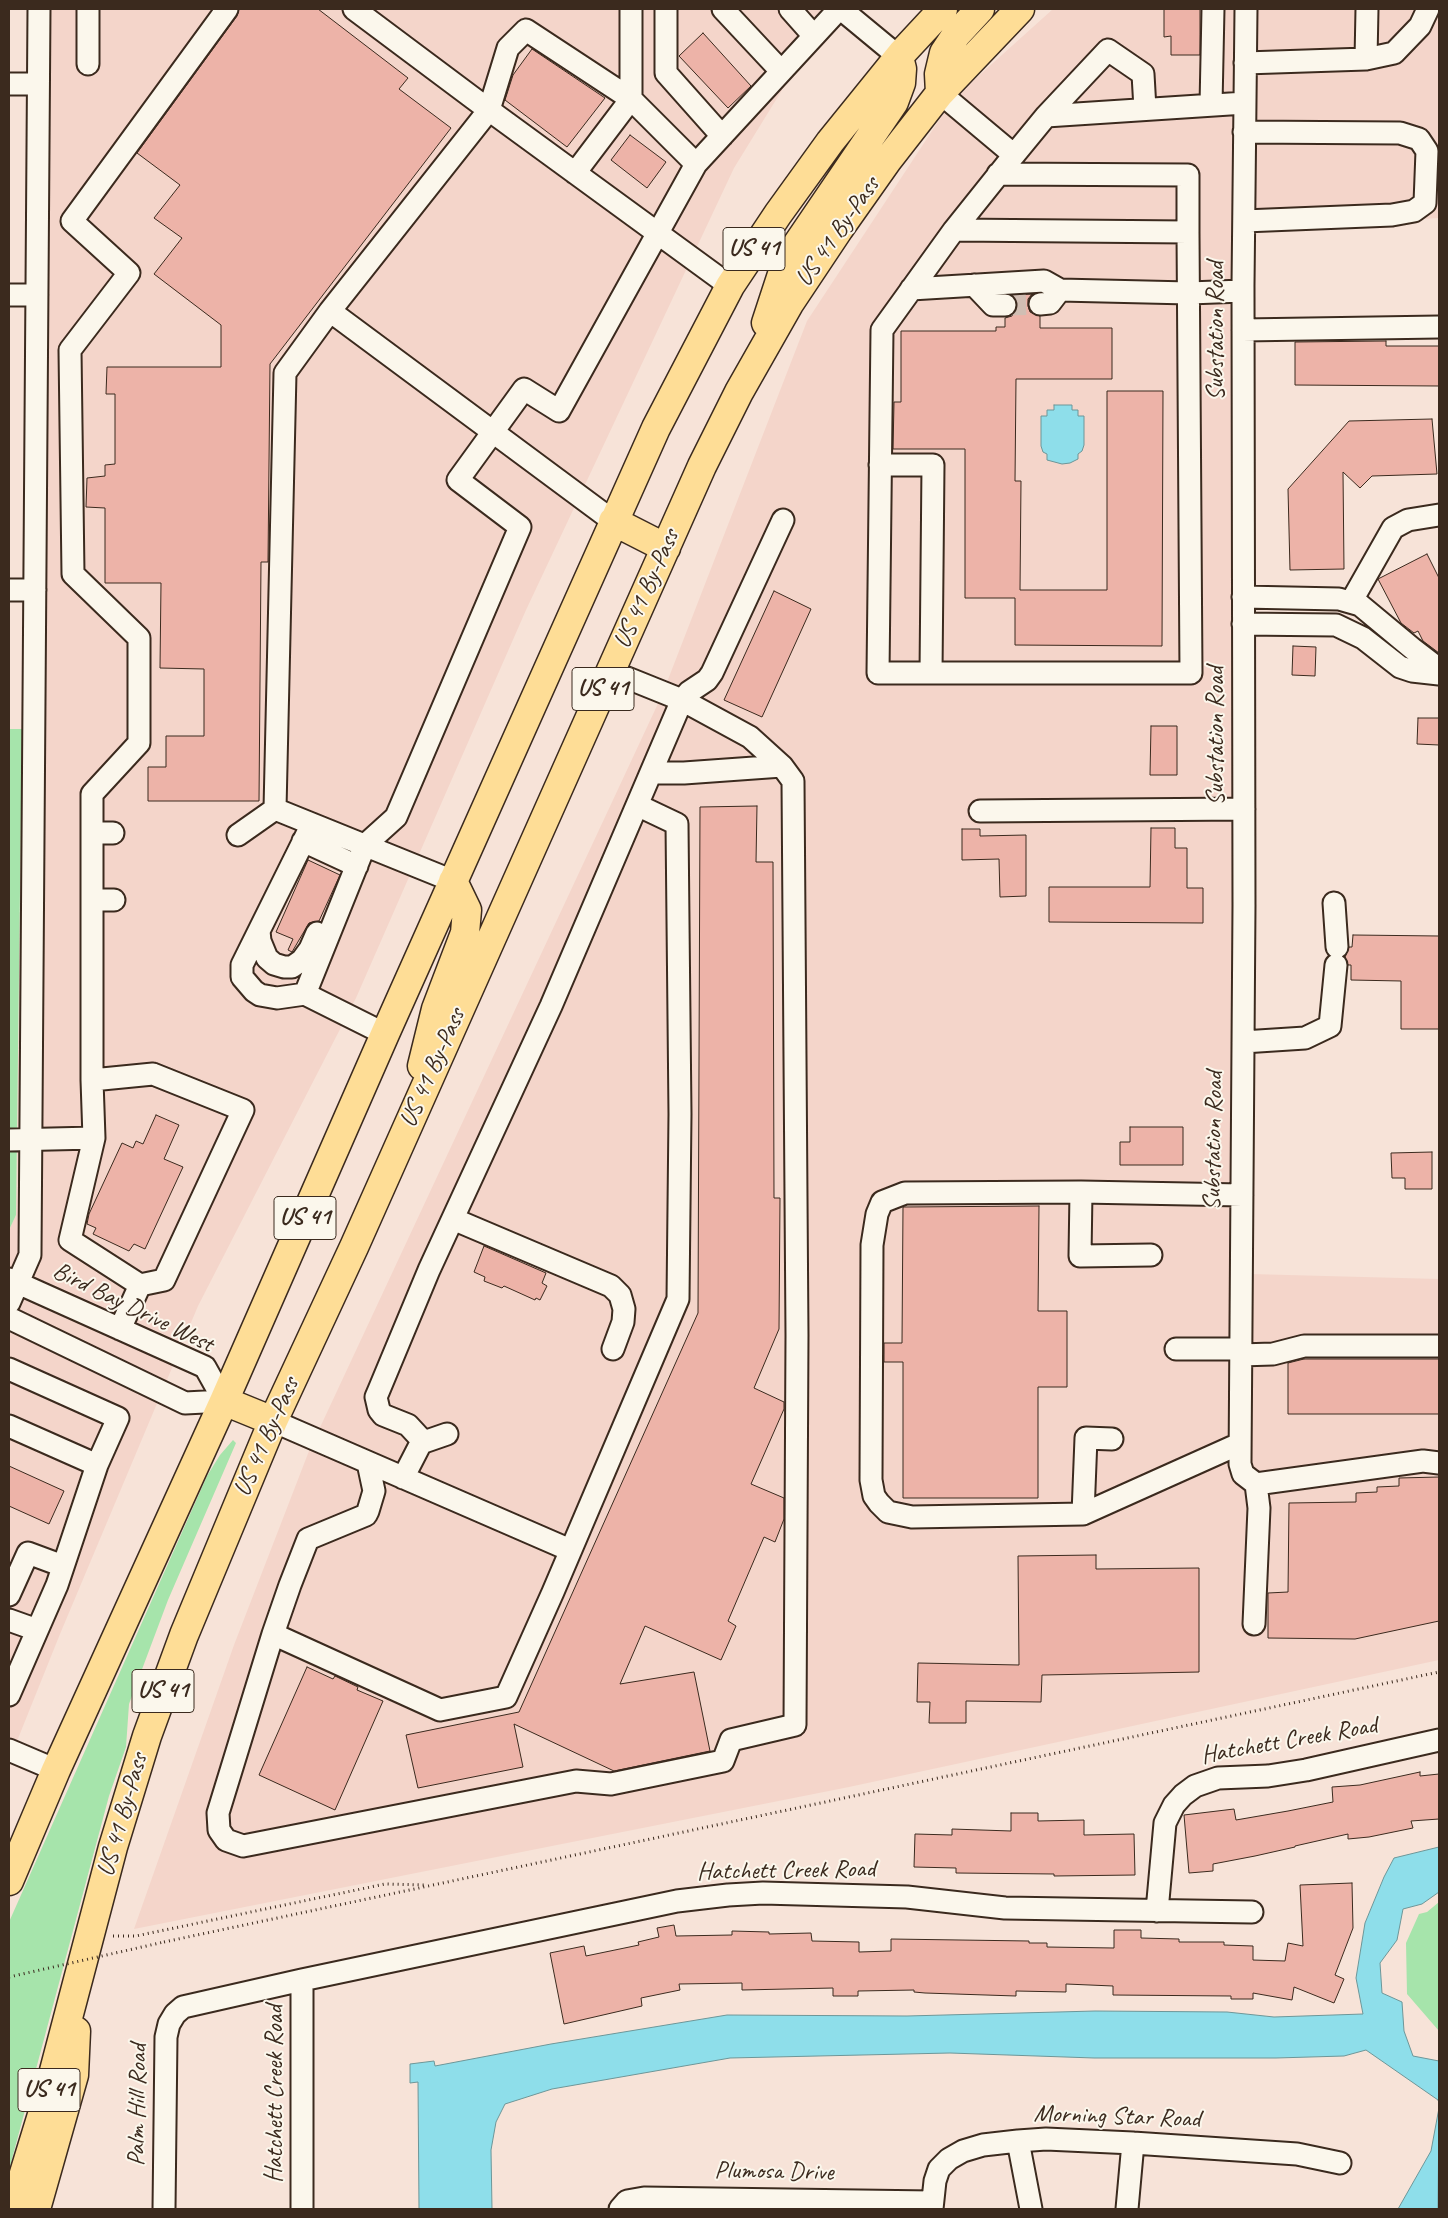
<!DOCTYPE html>
<html>
<head>
<meta charset="utf-8">
<style>
	body { margin:0 }
	#map { position:relative; width:1448px; height:2218px; overflow:hidden; background:#f7e3d8; font-family:Caveat,sans-serif }
	canvas { display:block }
	.frame { position:absolute; inset:0; border:10px solid #3b2a1e; pointer-events:none }
</style>
</head>
<body>
<div id="map">
<canvas width="1448" height="2218"></canvas>
<div class="frame"></div>
</div>
<script>
const g = document.querySelector('canvas').getContext('2d');
g.lineJoin = 'round';
function fillPath(path, color) { g.fillStyle = color; g.fill(path, 'evenodd'); }
const toPath = rows => new Path2D(rows.map(r => 'M' + r).join(''));
function trace(path, color, width, dash) { g.strokeStyle = color; g.lineWidth = width; g.lineCap = dash ? 'butt' : 'round'; g.setLineDash(dash || []); g.stroke(path); }
function write(font, color, halo, rows, align = 'center') {
  g.font = font + ' Caveat,sans-serif'; g.lineWidth = 4; g.setLineDash([]); g.textBaseline = 'middle'; g.strokeStyle = halo; g.fillStyle = color; for (const [text, x, y, turn = 0] of rows) {
    g.save(); g.translate(x, y); g.rotate((+turn || 0) * Math.PI / 180); g.textAlign = isNaN(turn) ? turn : align; if (halo) g.strokeText(text, 0, 0); g.fillText(text, 0, 0); g.restore();
  }
}
fillPath(toPath([
	[33,9,844,9,803,56,734,168,526,610,356,998,198,1306,60,1634,9,1761,9,1230,16,1215],
	[1053,9,1439,9,1439,218,1251,229,1256,661,1250,1274,1439,1279,1439,1660,849,1787,134,1929,234,1645,309,1451,662,695,807,321,953,99]
]), '#f4d5ca');
fillPath(toPath([
	[9,729,22,729,16,1215,9,1230],
	[233,1440,236,1443,168,1600,129,1704,126,1747,109,1796,9,2170,9,1922,207,1476,220,1455],
	[1439,1902,1439,2031,1407,1994,1406,1943,1419,1914,1427,1912]
]), '#a6e4ab');
const water = toPath([
	[1054,405,1072,405,1072,410,1078,410,1078,416,1084,416,1084,445,1082,451,1078,454,1078,459,1070,463,1062,464,1047,460,1047,454,1043,452,1041,446,1041,416,1047,416,1047,410,1054,410,1054,405],
	[1439,1847,1439,1892,1422,1904,1403,1909,1397,1940,1380,1963,1382,1993,1402,2002,1404,2031,1413,2056,1439,2061,1439,2103,1438,2100,1366,2050,1344,2056,1276,2058,1094,2058,950,2053,730,2058,552,2089,505,2104,496,2122,491,2150,492,2209,419,2209,418,2082,410,2083,410,2064,434,2061,435,2066,551,2044,727,2015,907,2016,1095,2011,1227,2012,1274,2017,1363,2014,1356,1978,1365,1923,1384,1877,1394,1858,1439,1847],
	[1439,2108,1438,2209,1398,2209,1431,2151,1439,2108]
]);
fillPath(water, '#8edeea');
trace(water, '#6d9698', 1);
const building = toPath([
	[239,9,318,9,408,78,399,89,451,128,270,364,268,562,261,562,259,801,148,801,148,767,166,767,166,736,204,736,204,669,160,668,161,583,105,583,105,508,86,507,87,478,105,476,105,465,115,464,115,394,106,394,107,367,221,367,221,325,154,274,182,238,154,218,180,185,137,153,237,16,239,9],
	[1164,9,1200,9,1200,55,1171,55,1171,36,1164,37,1164,9],
	[703,33,751,86,728,108,679,56,703,33],
	[532,49,605,98,567,147,505,100,513,75,532,49],
	[630,135,666,162,647,188,611,160,630,135],
	[1032,294,1028,299,1028,306,1030,312,1040,316,1040,328,1112,328,1112,379,1016,379,1015,481,1021,481,1020,590,1107,590,1107,391,1163,391,1162,646,1015,645,1015,598,965,598,965,449,893,449,894,402,901,402,901,331,996,331,996,327,1005,327,1005,318,1012,316,1016,311,1017,305,1013,295,1032,294],
	[1386,341,1386,346,1439,346,1439,386,1295,385,1295,342,1386,341],
	[1432,419,1437,474,1372,476,1360,488,1343,472,1344,569,1290,570,1288,489,1349,421,1432,419],
	[1427,554,1439,578,1439,653,1423,641,1418,631,1414,633,1401,623,1378,579,1427,554],
	[774,591,811,609,762,717,724,700,774,591],
	[1293,646,1316,647,1315,676,1292,675,1293,646],
	[1418,718,1439,718,1439,745,1417,744,1418,718],
	[1151,726,1177,726,1177,775,1150,775,1151,726],
	[757,806,756,862,773,862,774,1198,780,1198,779,1329,754,1388,784,1402,784,1409,751,1484,784,1498,784,1519,775,1542,764,1537,728,1621,736,1626,721,1660,645,1626,620,1684,694,1672,710,1751,614,1771,514,1724,523,1767,418,1788,406,1735,519,1712,698,1313,700,807,757,806],
	[1151,828,1175,828,1175,848,1187,848,1187,888,1203,888,1203,923,1049,922,1049,887,1150,887,1151,828],
	[962,829,980,829,980,836,1026,835,1026,896,1000,897,999,859,962,860,962,829],
	[308,860,340,875,319,921,309,923,292,952,288,950,293,939,276,932,308,860],
	[1353,935,1439,936,1439,1029,1401,1029,1401,981,1351,980,1351,965,1348,965,1345,957,1349,947,1352,947,1353,935],
	[156,1115,179,1125,164,1159,183,1167,145,1249,134,1244,129,1251,93,1234,96,1228,87,1224,89,1214,122,1143,133,1148,136,1141,143,1144,156,1115],
	[1130,1127,1183,1127,1183,1165,1120,1165,1120,1142,1130,1142,1130,1127],
	[1432,1152,1432,1189,1405,1189,1405,1178,1392,1178,1391,1153,1432,1152],
	[1039,1206,1038,1311,1067,1311,1067,1387,1038,1387,1038,1498,903,1498,903,1362,884,1362,884,1343,902,1343,903,1207,1039,1206],
	[484,1246,546,1273,542,1283,547,1286,540,1300,536,1298,535,1300,504,1286,502,1288,484,1281,485,1277,474,1272,484,1246],
	[1304,1359,1439,1359,1439,1414,1288,1414,1288,1363,1304,1359],
	[9,1466,64,1491,49,1524,9,1506,9,1466],
	[1439,1477,1439,1621,1355,1639,1268,1638,1268,1593,1288,1592,1289,1503,1356,1502,1356,1493,1377,1492,1377,1487,1399,1486,1399,1478,1439,1477],
	[1096,1555,1096,1569,1199,1568,1199,1672,1042,1675,1041,1702,966,1701,966,1723,929,1723,930,1702,917,1702,918,1663,1019,1665,1018,1556,1096,1555],
	[307,1667,333,1679,335,1676,358,1687,357,1690,383,1701,335,1810,259,1775,307,1667],
	[1420,1772,1420,1776,1439,1774,1439,1819,1411,1821,1413,1828,1369,1837,1348,1839,1348,1834,1295,1846,1295,1847,1255,1856,1213,1864,1213,1871,1189,1873,1184,1815,1234,1809,1236,1820,1288,1811,1333,1802,1332,1787,1360,1785,1420,1772],
	[1011,1813,1038,1813,1038,1821,1084,1820,1084,1835,1134,1834,1135,1875,1054,1876,1054,1874,956,1873,956,1868,914,1867,915,1834,952,1835,952,1829,1011,1831,1011,1813],
	[1352,1883,1353,1928,1335,1975,1344,1979,1334,2003,1294,1987,1292,2000,1253,1993,1253,1999,1231,1999,1231,1996,1113,1995,1113,1986,1066,1984,1066,1992,1016,1991,1016,1996,925,1993,914,1992,914,1990,858,1991,858,1996,833,1996,833,1988,742,1990,742,1983,679,1984,680,1990,641,1998,642,2006,564,2024,550,1953,584,1946,586,1956,639,1945,638,1942,659,1937,657,1928,674,1925,676,1936,732,1935,732,1931,769,1932,769,1934,811,1933,812,1941,859,1942,859,1952,891,1951,891,1939,1029,1941,1029,1943,1047,1943,1047,1947,1114,1948,1114,1930,1141,1930,1141,1938,1179,1939,1179,1942,1224,1942,1224,1945,1253,1946,1253,1960,1285,1961,1288,1943,1303,1946,1300,1885,1352,1883]
]);
fillPath(building, '#edb3a8');
trace(building, '#3b2a1e', 1);
trace(toPath([
	[1005,305,1040,304]
]), '#d1beb3', 21, [21, 11]);
const minor = toPath([
	[354,9,489,110,508,48,526,30,631,99,575,173],
	[631,9,631,99,696,164],
	[666,9,666,73,722,136],
	[723,9,781,71],
	[790,9,814,36],
	[841,9,899,57],
	[1246,9,1243,285,1244,905,1240,1464,1243,1474,1256,1484,1423,1461,1439,1463],
	[1366,59,1367,9],
	[1245,63,1366,59,1394,53,1420,26,1428,9],
	[88,64,88,9],
	[9,84,38,84],
	[940,93,1014,155,1046,116],
	[1211,105,1213,9],
	[1145,109,1143,74,1108,50,1046,116,1245,103],
	[998,174,1188,175,1188,232],
	[1244,221,1392,215,1414,211,1425,203,1427,151,1419,139,1400,133,1244,132],
	[954,230,1188,232,1191,673,878,673,882,330,954,230,1014,155],
	[974,285,993,305,1005,305],
	[911,289,1044,281,1060,290,1189,293,1243,291],
	[9,295,37,295],
	[1040,304,1050,303,1060,290],
	[330,311,613,521],
	[1243,330,1439,327],
	[880,465,933,465,931,673],
	[9,590,35,590],
	[1243,597,1339,599,1360,605,1413,649,1439,669],
	[1351,602,1393,528,1408,520,1439,515],
	[1243,624,1336,625,1363,638,1400,667,1412,671,1439,674],
	[651,773,684,773,782,766],
	[980,811,1244,809],
	[312,824,242,965,242,977,254,991,260,995,277,998,305,994,365,845,396,817,520,527,458,480,524,389,559,411,696,164,839,9],
	[92,833,92,794,139,743,139,638,73,574,70,350,129,273,72,221,227,9],
	[113,833,92,833,92,900,114,900],
	[238,835,275,809],
	[303,841,357,866],
	[453,881,275,809,285,373,330,311,489,110,730,286],
	[92,900,92,1080],
	[1334,903,1337,947],
	[259,931,260,941,267,958,274,964,284,967,292,967,302,960,310,949,317,933],
	[305,994,385,1034],
	[1243,1042,1305,1038,1330,1026,1336,965],
	[153,1074,243,1110,164,1280,140,1285,70,1240,94,1138,92,1080,153,1074],
	[9,1140,94,1138],
	[1081,1192,1080,1256,1151,1255],
	[453,1219,611,1286,620,1295,624,1309,623,1322,613,1349],
	[9,1279,205,1367,224,1401,185,1403,9,1318],
	[9,1303,30,1255,39,9],
	[120,1329,140,1285],
	[1176,1349,1240,1349],
	[1240,1355,1273,1354,1304,1346,1439,1346],
	[9,1369,118,1418,97,1465,57,1585,9,1695],
	[273,1421,570,1550],
	[9,1426,97,1465],
	[1112,1439,1086,1438,1083,1514,1239,1444],
	[421,1443,447,1434],
	[368,1463,374,1491,368,1511,366,1515,308,1539,290,1585,273,1634,218,1813,219,1830,226,1840,243,1846,576,1781,611,1784,723,1761,731,1740,795,1725,797,1335,793,781,782,766,750,737,682,700,610,671],
	[403,1478,421,1443,421,1439,408,1425,383,1415,379,1410,376,1397,379,1390,429,1270,551,1006,682,700,689,692,707,680,712,673,783,520],
	[1083,1514,912,1517,888,1512,879,1503,874,1496,871,1480,872,1245,877,1214,882,1202,905,1193,1081,1192,1242,1195],
	[9,1595,28,1553,63,1566],
	[9,1620,37,1630],
	[1254,1624,1259,1508,1256,1484],
	[273,1634,440,1710,506,1697,553,1592,678,1299,680,1114,677,824,637,805],
	[9,1750,56,1770],
	[1157,1911,1165,1823,1174,1805,1183,1795,1195,1786,1218,1778,1268,1776,1306,1770,1439,1740],
	[302,1980,302,2209],
	[1018,2141,1031,2209],
	[164,2209,166,2037,169,2024,175,2014,183,2007,302,1980,677,1901,728,1895,763,1893,907,1897,1005,1908,1252,1912],
	[620,2209,627,2201,644,2198,932,2202],
	[932,2209,935,2181,939,2169,949,2159,963,2151,983,2145,1018,2141,1046,2139,1133,2143,1297,2154,1340,2163],
	[1127,2209,1133,2143]
]);
const major = toPath([
	[940,93,939,74,944,53,956,35,980,9],
	[766,323,785,265,796,246,894,102,901,83,902,69,899,57],
	[613,521,666,548],
	[422,1066,436,1009,465,933,467,910,453,881],
	[224,1401,273,1421],
	[9,1881,56,1770,224,1401,385,1034,656,428,730,286,778,214,830,142,902,53,943,9],
	[13,2209,45,2105,113,1847,147,1736,184,1635,273,1421,354,1247,702,466,739,392,789,304,839,229,887,161,940,93,1020,9],
	[36,2209,74,2075,76,2031]
]);
trace(minor, '#3b2a1e', 25);
trace(major, '#3b2a1e', 31);
trace(toPath([
	[113,1936,136,1936,385,1884,424,1885],
	[164,1942,1439,1672]
]), '#3b2a1e', 3, [1, 4]);
trace(minor, '#fbf7ec', 21);
trace(major, '#fedd96', 28);
trace(toPath([
	[9,1977,164,1942]
]), '#3b2a1e', 3, [1, 4]);
for (const [x, y, w] of [
	[754,249,62],
	[603,689,62],
	[305,1218,62],
	[163,1691,62],
	[49,2090,62]
]) { const box = new Path2D(); box.roundRect(x - w / 2, y - 21.5, w, 43, 4); g.fillStyle = '#fbf7ec'; g.fill(box); trace(box, '#3b2a1e', 1); }
write('bold 24px', '#3b2a1e', null, [
	["US 41",754,249],
	["US 41",603,689],
	["US 41",305,1218],
	["US 41",163,1691],
	["US 41",49,2090]
]);
write('25px', '#3b2a1e', '#fbf7ec', [
	["US 41 By-Pass",838,232,-55],
	["Substation Road",1216,331,-90],
	["US 41 By-Pass",647,589,-66],
	["Substation Road",1216,736,-90],
	["US 41 By-Pass",433,1068,-66],
	["Substation Road",1214,1141,-89],
	["Bird Bay Drive West",133,1308,26],
	["US 41 By-Pass",267,1437,-66],
	["Hatchett Creek Road",1289,1741,-10],
	["US 41 By-Pass",123,1815,-74],
	["Hatchett Creek Road",786,1871,-1],
	["Hatchett Creek Road",275,2094,-90],
	["Palm Hill Road",138,2105,-89],
	["Morning Star Road",1117,2117,2],
	["Plumosa Drive",774,2172,1]
]);
</script>
</body>
</html>
